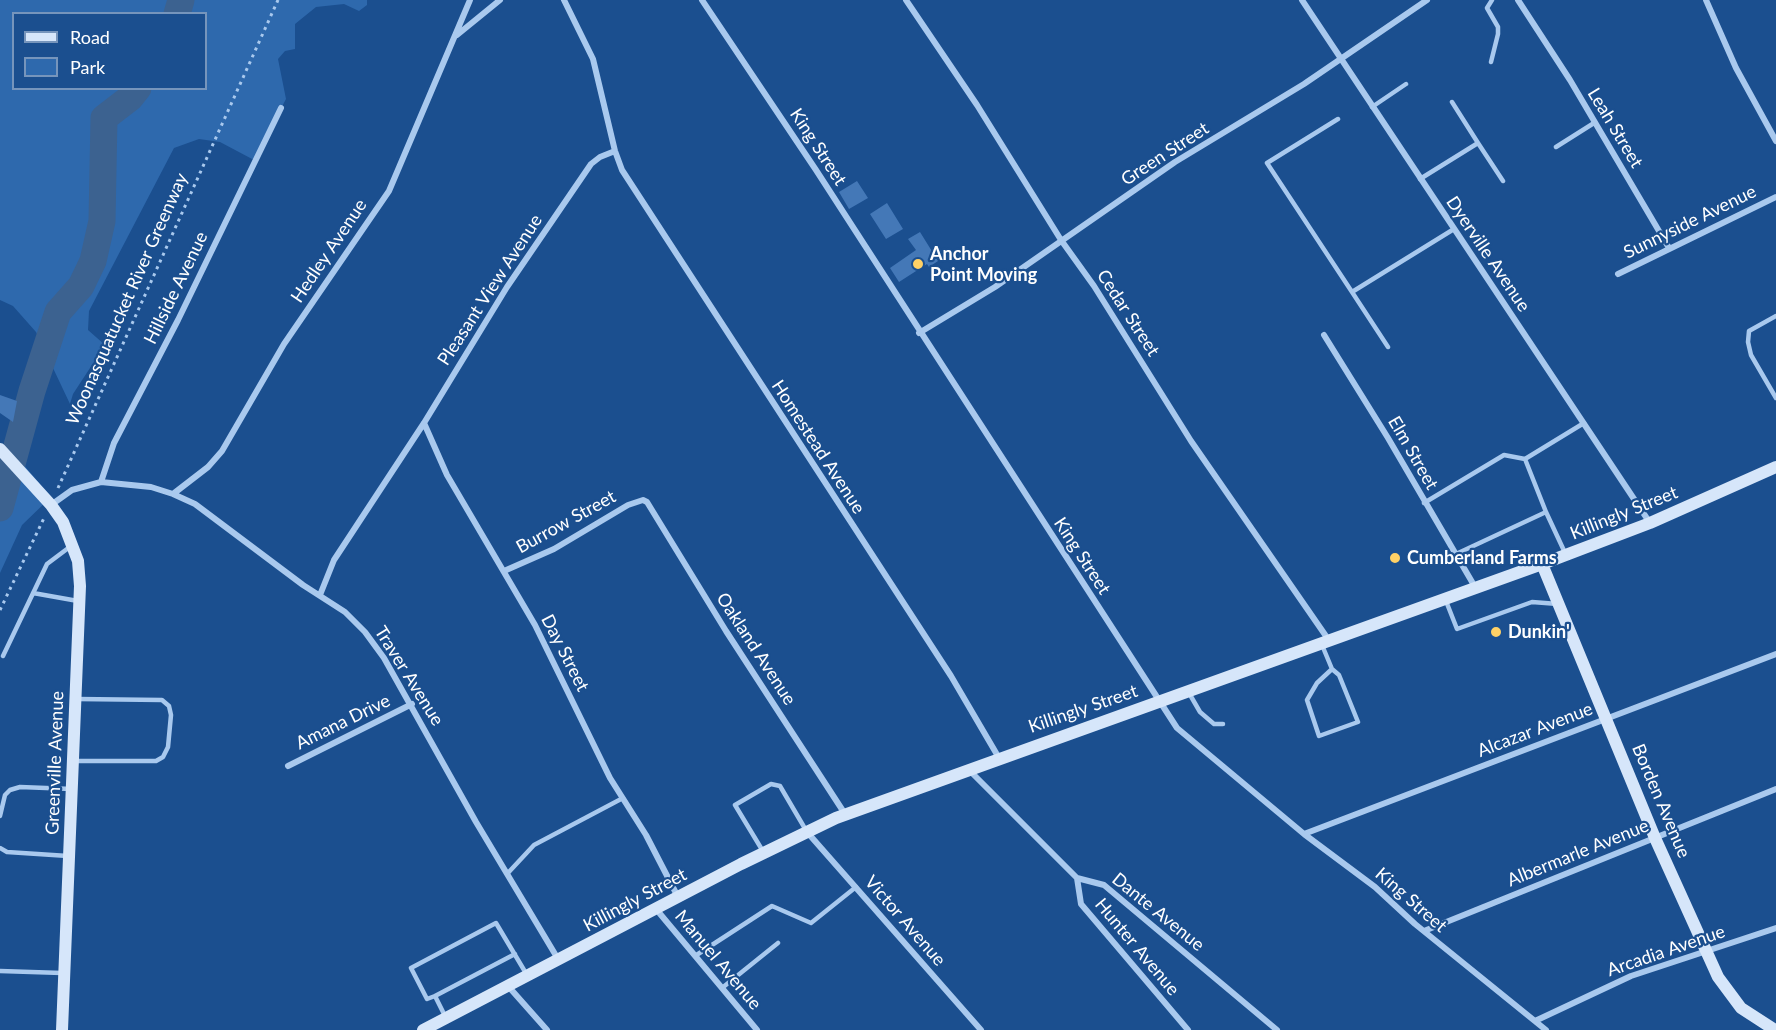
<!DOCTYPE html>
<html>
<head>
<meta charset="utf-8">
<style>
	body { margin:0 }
	#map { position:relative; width:1776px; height:1030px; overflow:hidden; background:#1b4f8f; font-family:Lato,sans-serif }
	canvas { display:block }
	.legend { position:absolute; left:12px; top:12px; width:195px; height:78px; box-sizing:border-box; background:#1b4f8f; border:2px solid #7695bc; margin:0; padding:8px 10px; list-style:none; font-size:18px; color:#fff }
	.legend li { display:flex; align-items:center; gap:12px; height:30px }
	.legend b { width:30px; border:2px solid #7695bc }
</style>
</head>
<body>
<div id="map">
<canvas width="1776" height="1030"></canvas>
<ul class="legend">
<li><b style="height:8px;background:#d6e6fa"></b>Road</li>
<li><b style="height:16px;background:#2e69ad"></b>Park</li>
</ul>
</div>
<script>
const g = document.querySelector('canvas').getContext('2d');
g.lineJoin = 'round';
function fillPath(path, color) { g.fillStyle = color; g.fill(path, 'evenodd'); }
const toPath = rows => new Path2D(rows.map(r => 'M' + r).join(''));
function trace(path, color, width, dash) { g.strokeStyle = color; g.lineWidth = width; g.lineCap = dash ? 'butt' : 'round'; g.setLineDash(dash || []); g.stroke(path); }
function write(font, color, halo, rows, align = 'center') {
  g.font = font + ' Lato,sans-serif'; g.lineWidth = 4.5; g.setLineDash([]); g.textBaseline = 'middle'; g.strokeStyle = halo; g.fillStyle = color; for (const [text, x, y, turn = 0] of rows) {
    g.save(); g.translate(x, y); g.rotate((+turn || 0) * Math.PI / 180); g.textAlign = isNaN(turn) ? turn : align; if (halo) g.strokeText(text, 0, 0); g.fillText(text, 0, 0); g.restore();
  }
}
fillPath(toPath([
	[0,0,367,0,367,5,359,11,344,4,316,7,295,24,295,49,285,51,278,59,286,99,254,160,220,142,199,139,174,148,89,311,88,330,105,345,73,394,70,404,36,332,13,306,0,300],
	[14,14,206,14,206,88,14,88],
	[0,452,17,457,51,497,22,525,0,573]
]), '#2e69ad');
trace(toPath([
	[177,14,181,0],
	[0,508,32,391,58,312,81,286,93,261,102,221,104,118,130,98,138,88]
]), '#3c6290', 27);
fillPath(toPath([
	[857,181,868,198,849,209,839,192],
	[887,203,903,229,886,239,870,214],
	[920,232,938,261,929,267,927,264,899,282,890,268,916,250,908,239],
	[0,395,17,401,13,422,0,413]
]), '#4478b7');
trace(toPath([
	[58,488,278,0],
	[0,610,44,518]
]), '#a9c9ee', 3, [3, 4.5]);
trace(toPath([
	[1491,62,1498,34,1498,27,1487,8,1492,0],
	[1452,102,1478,143],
	[1372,107,1406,84],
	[1338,119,1267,163,1352,292,1454,229],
	[1556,147,1594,123],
	[1420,179,1478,143,1503,181],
	[1352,292,1388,347],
	[1776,316,1749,331,1748,342,1751,355,1776,398],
	[1424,503,1504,455,1525,459],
	[1546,512,1525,459,1584,423],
	[1456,554,1546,512,1566,555],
	[33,593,78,601],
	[1446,601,1457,629,1532,602,1558,604],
	[1322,645,1332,669,1339,675,1358,722,1319,736,1307,700,1317,683,1332,669],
	[3,656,47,564,71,546],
	[1189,693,1200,712,1214,724,1223,724],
	[73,761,156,761,163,757,168,747,171,715,169,706,162,700,77,699],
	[0,816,5,795,10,790,20,787,72,789],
	[0,848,7,852,68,856],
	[764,853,735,805,771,784,780,786,807,832],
	[507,874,534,845,623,798],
	[695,956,772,906,811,923,856,887],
	[0,971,62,973],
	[722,988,778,943],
	[435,996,515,954],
	[445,1016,435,996,427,999,411,968,496,923,527,975]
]), '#a9c9ee', 4.5);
trace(toPath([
	[564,0,593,59,615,151,622,170,951,676,999,758],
	[702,0,816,170,1177,728,1304,834,1375,887,1415,924,1546,1030],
	[906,0,977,105,1061,240,1094,286,1191,441,1328,639],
	[1302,0,1650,523],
	[1518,0,1570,80,1669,248],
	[1706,0,1736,68,1776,141],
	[457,35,500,0],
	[1618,274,1776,197],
	[919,333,995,287,1175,162,1304,84,1427,0],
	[1324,335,1388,438,1475,587],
	[424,423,447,475,535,625,610,778,646,835,678,897],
	[101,482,114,443,178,320,281,108],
	[173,494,208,467,222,451,284,344,389,191,470,0],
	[51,505,72,490,101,482,151,487,173,494,195,504,303,585,345,612,365,632,384,658,476,822,558,959],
	[504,571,554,549,628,505,643,500,647,502,726,631,845,814],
	[320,595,334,560,424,423,507,287,591,164,600,157,615,151],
	[288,766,412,704],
	[969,770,1077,878,1104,885,1277,1030],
	[807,832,981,1030],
	[1304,834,1776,654],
	[1077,878,1081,904,1188,1030],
	[656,909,757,1030],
	[1424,931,1776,789],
	[508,986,547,1030],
	[1535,1021,1631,976,1776,928]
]), '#a9c9ee', 6);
trace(toPath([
	[0,449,51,505,63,522,78,561,80,586,62,1030],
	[1542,564,1655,838,1718,977,1741,1008,1775,1030],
	[423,1030,741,864,836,818,1542,564,1650,523,1776,467]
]), '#d6e6fa', 12);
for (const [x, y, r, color] of [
	[918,264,6,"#ffd166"],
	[1395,558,6,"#ffd166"],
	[1496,632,6,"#ffd166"]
]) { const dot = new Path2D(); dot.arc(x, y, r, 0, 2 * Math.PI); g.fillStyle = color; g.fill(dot); trace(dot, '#1b4f8f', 2); }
write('18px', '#fff', '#1b4f8f', [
	["Leah Street",1615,128,59],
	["King Street",818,147,57],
	["Green Street",1165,154,-33],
	["Sunnyside Avenue",1690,222,-26],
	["Hedley Avenue",329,251,-56],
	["Dyerville Avenue",1488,254,56],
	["Hillside Avenue",176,288,-64],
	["Pleasant View Avenue",490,290,-57],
	["Woonasquatucket River Greenway",127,299,-66],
	["Cedar Street",1128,313,57],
	["Homestead Avenue",818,447,57],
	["Elm Street",1413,453,60],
	["Killingly Street",1624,513,-22],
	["Burrow Street",566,522,-29],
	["King Street",1082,556,57],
	["Oakland Avenue",756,649,57],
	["Day Street",565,653,63],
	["Traver Avenue",409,676,58],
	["Killingly Street",1083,709,-19],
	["Amana Drive",343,722,-26],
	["Alcazar Avenue",1535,730,-21],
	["Greenville Avenue",55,763,-88],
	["Borden Avenue",1661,801,67],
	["Albermarle Avenue",1578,853,-22],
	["Killingly Street",635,900,-28],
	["King Street",1411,900,41],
	["Dante Avenue",1158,912,39],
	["Victor Avenue",905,921,49],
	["Hunter Avenue",1137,947,50],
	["Arcadia Avenue",1666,951,-19],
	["Manuel Avenue",718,960,50]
]);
write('bold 18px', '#fff', '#1b4f8f', [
	["Anchor",930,254],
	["Point Moving",930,275],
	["Cumberland Farms",1407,558],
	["Dunkin'",1508,632]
], 'left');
</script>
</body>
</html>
